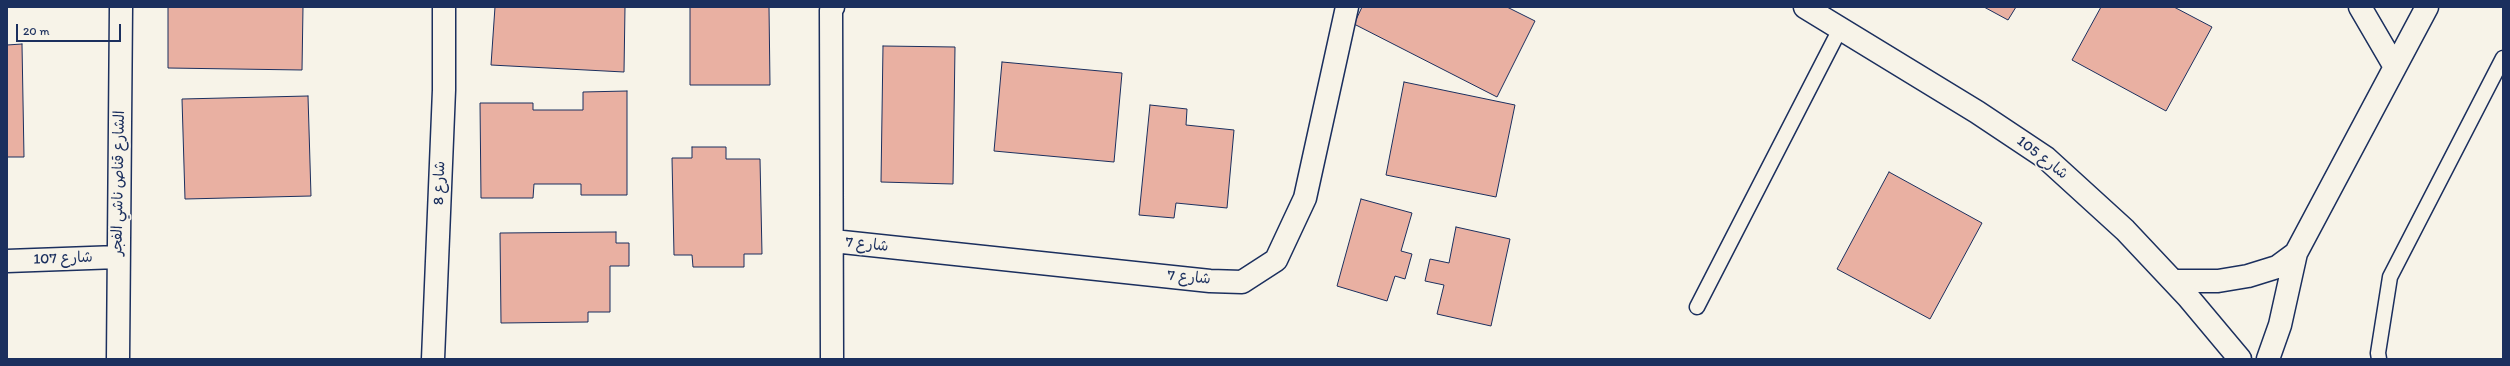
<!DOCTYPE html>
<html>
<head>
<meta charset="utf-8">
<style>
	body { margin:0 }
	#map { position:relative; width:2510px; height:366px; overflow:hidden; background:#f7f3e8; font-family:Itim,sans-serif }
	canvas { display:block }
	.frame { position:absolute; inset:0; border:8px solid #1b2f5e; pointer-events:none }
	.scale { position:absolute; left:16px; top:24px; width:105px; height:18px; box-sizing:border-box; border:2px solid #1b2f5e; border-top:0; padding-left:5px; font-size:12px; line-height:14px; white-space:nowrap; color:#1b2f5e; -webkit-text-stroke:3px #f7f3e8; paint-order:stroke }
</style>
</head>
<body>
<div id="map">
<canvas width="2510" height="366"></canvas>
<div class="frame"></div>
<div class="scale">20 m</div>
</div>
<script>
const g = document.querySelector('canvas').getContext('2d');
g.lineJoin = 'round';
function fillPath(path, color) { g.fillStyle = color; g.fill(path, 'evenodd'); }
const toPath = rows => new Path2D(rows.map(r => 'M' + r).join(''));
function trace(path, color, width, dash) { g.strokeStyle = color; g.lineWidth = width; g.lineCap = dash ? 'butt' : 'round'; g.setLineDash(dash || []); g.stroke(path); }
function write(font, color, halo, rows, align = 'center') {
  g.font = font + ' Itim,"Playpen Sans Arabic",sans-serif'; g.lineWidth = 3.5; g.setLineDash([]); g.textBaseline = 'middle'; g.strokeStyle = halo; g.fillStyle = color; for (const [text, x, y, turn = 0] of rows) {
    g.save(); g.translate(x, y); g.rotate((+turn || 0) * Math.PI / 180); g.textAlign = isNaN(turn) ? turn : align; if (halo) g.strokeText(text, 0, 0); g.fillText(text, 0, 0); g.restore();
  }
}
const building = toPath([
	[168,7,303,7,302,70,168,68,168,7],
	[495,7,625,7,624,72,491,65,495,7],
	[690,7,769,7,770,85,690,85,690,7],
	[1362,7,1507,7,1535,21,1497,97,1354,24,1362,7],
	[1984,7,2016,7,2008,20,1984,7],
	[2101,7,2174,7,2212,27,2166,111,2072,60,2101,7],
	[22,44,24,157,7,157,7,45,22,44],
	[883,46,955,47,953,184,881,182,883,46],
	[1002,62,1122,73,1114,162,994,151,1002,62],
	[1404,82,1515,105,1496,197,1386,175,1404,82],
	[627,91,627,195,581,195,581,184,534,184,533,198,481,198,480,103,533,103,533,110,583,110,583,92,627,91],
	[308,96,311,196,185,199,182,99,308,96],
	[1150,105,1187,109,1186,125,1234,130,1227,208,1176,203,1174,218,1139,215,1150,105],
	[692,147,726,147,726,159,760,159,762,254,744,254,744,267,693,267,692,255,674,255,672,158,692,158,692,147],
	[1889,172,1982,223,1930,319,1837,269,1889,172],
	[1361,199,1412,213,1401,251,1412,254,1405,279,1395,276,1387,301,1337,286,1361,199],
	[1456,227,1510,239,1491,326,1437,314,1444,285,1425,281,1430,259,1449,263,1456,227],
	[616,232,616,243,629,243,629,266,610,266,610,312,588,312,588,322,501,323,500,233,616,232]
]);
fillPath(building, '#e9b0a2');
trace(building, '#1b2f5e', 1);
const service = toPath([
	[1697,307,1840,29],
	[2379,359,2378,353,2390,277,2503,58]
]);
const minor = toPath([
	[2360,7,2395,67],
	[833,241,1210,281,1242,282,1276,260,1305,198,1347,7],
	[2174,281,2218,281,2248,276,2277,267,2296,253],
	[433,359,444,90,444,7],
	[832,359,831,10,833,7],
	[2268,359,2280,325,2296,253,2427,7]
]);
const tertiary = toPath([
	[1805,7,1977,112,2046,158,2125,230,2188,297,2240,359],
	[7,261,118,257],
	[118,359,121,7]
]);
trace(service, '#1b2f5e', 17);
trace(minor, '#1b2f5e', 25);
trace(tertiary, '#1b2f5e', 25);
trace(service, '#f7f3e8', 14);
trace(minor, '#f7f3e8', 22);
trace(tertiary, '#f7f3e8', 22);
write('15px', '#1b2f5e', '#f7f3e8', [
	["شارع 105",2042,158,38],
	["الشارع قناص ناشي الفجر",119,183,-89],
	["شارع 8",440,183,-88],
	["شارع 7",867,245,6],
	["شارع 107",63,259,-2],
	["شارع 7",1189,278,5]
]);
</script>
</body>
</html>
